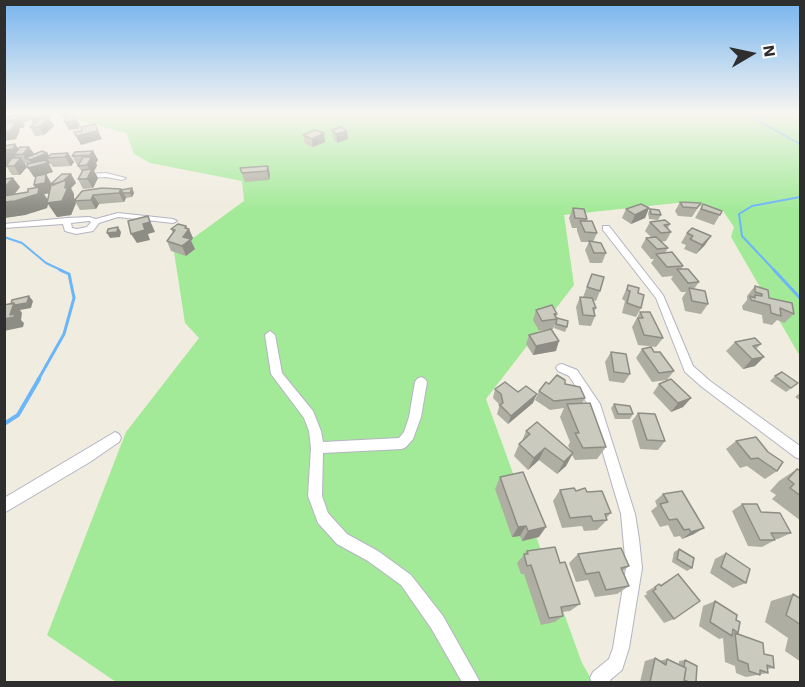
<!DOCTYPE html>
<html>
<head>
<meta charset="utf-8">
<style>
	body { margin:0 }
	#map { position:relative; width:805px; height:687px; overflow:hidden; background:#f0ece0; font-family:"Work Sans",sans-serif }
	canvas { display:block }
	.frame { position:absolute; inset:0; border:6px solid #2e2e2e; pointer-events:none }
	.north { position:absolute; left:721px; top:24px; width:60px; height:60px; -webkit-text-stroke:4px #fff; paint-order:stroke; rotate:81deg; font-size:16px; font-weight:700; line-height:24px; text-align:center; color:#2e2e2e }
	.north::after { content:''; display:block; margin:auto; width:21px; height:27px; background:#2e2e2e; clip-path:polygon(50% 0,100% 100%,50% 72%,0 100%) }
</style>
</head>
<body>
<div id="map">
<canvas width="805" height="687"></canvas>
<div class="frame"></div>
<div class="north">N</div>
</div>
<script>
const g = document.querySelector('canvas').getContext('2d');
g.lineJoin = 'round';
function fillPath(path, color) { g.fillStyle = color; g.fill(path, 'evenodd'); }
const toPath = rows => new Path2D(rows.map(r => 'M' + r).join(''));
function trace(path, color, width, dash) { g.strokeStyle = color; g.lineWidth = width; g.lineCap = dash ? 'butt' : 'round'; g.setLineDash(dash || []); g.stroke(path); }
fillPath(toPath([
	[66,113,800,113,800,354,798,353,731,237,734,227,723,211,692,204,677,203,564,215,574,285,486,399,582,663,593,682,116,682,47,635,126,432,199,338,185,323,174,252,244,201,242,181,150,163,134,154,126,133,70,118]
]), '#a3ea98');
trace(toPath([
	[744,113,800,144]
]), '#6bb5f9', 1.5);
trace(toPath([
	[4,237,22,243,46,263,63,271],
	[775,271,742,236,739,214,752,206,800,197]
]), '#6bb5f9', 2);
trace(toPath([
	[774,270,800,298],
	[38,380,64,334,74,298,69,274,60,270]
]), '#6bb5f9', 3);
trace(toPath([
	[4,424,18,415,39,379]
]), '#6bb5f9', 4);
const minor = toPath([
	[106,173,126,178,122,180,106,177,89,178,85,176,89,174,106,173],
	[118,213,173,219,177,221,173,223,118,217,99,223,93,231,76,234,65,231,63,224,4,228,4,224,67,218,89,217,96,219,118,213],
	[89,221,91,222,87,227,77,229,72,228,71,223,89,221],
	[603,226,609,226,663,295,693,366,710,381,800,446,800,459,795,457,702,387,685,372,656,298,603,230,603,226],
	[270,331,275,335,282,373,313,411,321,431,323,442,399,438,404,432,409,417,415,382,417,379,421,377,425,379,427,382,421,417,413,439,406,447,402,449,323,453,322,496,328,513,347,534,378,551,411,575,443,616,480,682,462,682,431,628,401,585,368,561,337,544,318,523,308,496,311,448,309,431,304,418,271,374,265,335,270,331],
	[562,364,577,370,600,404,635,514,639,539,642,568,629,648,622,670,610,680,611,682,592,682,590,678,593,672,609,659,613,648,626,568,621,514,589,406,569,376,558,371,556,368,558,365,562,364],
	[115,432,119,434,121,438,119,442,90,462,4,513,4,498,115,432]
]);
const major = toPath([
	[4,113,10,113,4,119,4,113]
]);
trace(minor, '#b4b3c2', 2);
trace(major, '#cdcdcd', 1);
fillPath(minor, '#fff');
fillPath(major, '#fdf958');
fillPath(toPath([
	[56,113,53,116,48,117,49,118,54,126,44,135,35,136,30,127,34,124,30,118,29,121,23,122,25,124,23,128,19,128,20,130,16,139,4,141,4,124,7,123,14,116,12,114],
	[332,130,347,131,348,139,337,143,333,139],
	[303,135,325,142,313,147,305,144],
	[15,144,19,149,20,147,29,147,34,154,42,151,47,153,49,156,51,154,68,153,74,162,71,166,53,167,50,163,49,164,53,172,46,174,51,183,62,174,71,174,76,183,71,188,74,194,74,198,75,200,82,191,102,188,121,189,121,190,132,188,134,193,132,197,126,198,124,202,99,204,96,209,80,210,76,203,71,215,57,217,48,204,47,208,25,215,4,218,4,179,13,178,20,187,14,195,28,192,28,189,35,188,34,185,36,177,34,177,28,168,27,164,28,163,25,164,27,167,20,175,12,175,6,166,9,162,4,167,4,146],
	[49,193,48,200,44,194],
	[93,151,98,160,96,163,97,166,94,171,98,178,93,188,83,189,78,179,82,172,78,166,79,165,77,165,72,156],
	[268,166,270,175,269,180,245,182,240,168],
	[680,202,701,203,692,217,678,216,675,211],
	[703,204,722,211,714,225,695,218],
	[573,208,587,219,586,221,597,233,593,242,606,253,602,263,590,263,585,250,589,242,581,242,577,231,577,228,572,228,569,218],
	[649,208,645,218,631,224,622,218,626,209],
	[650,209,661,215,658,220,649,219,648,213],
	[650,222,670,224,668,228,671,232,666,241,661,242,668,248,665,253,683,266,681,269,699,282,694,289,708,304,701,314,685,311,682,298,686,292,681,292,671,279,673,276,662,277,651,263,654,259,651,259,641,247,646,238,651,237,645,231],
	[186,226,193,238,191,241,195,249,186,256,171,251,167,241,173,233,171,229],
	[692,228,705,245,696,254,684,249,686,245,681,243,687,233],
	[592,274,600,291,596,301,592,300,596,308,594,312,595,316,591,326,579,325,576,307,580,297,586,298,583,297],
	[628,285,641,308,636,317,622,313,625,301,622,299],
	[755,286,769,298,794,314,784,323,777,320,772,325,763,323,762,315,743,310,742,306,747,300,747,296],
	[536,310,557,314,556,317,567,327,565,332,554,328,555,324,553,329,552,329,556,351,533,355,526,344,529,335,550,329,539,331,533,320],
	[640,312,663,338,656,347,638,345,632,327],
	[735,342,761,344,756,349,755,366,743,369,726,351],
	[642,349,654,352,674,371,667,380,652,382,636,358],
	[611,352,630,374,624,383,609,381,605,362],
	[775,376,798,383,786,392,770,381],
	[549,384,565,384,585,398,582,404,606,447,597,459,575,460,572,455,566,466,557,474,539,460,528,470,514,456,519,444,522,441,526,431,571,451,568,446,570,442,560,417,564,408,550,410,535,400,539,391],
	[659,384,691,398,683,407,671,412,653,393],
	[495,389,518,392,533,403,508,424,497,414,499,407,498,403,493,398],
	[801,392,801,401,795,397],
	[614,404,633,414,630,419,615,419,611,408],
	[638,413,665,441,658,450,640,449,632,421],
	[736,441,777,471,765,479,747,466,740,468,726,449],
	[797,469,801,471,801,521,772,499,776,495,770,491,779,481],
	[500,477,539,537,522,541,520,536,512,537,495,489],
	[560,490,587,492,611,513,606,518,607,520,597,530,584,531,582,526,562,528,553,501],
	[663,494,694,534,682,539,680,536,674,537,668,525,660,527,651,511,657,506,655,501],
	[742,504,761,512,791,533,778,539,774,539,775,540,762,547,748,546,732,511],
	[679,549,692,568,687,571,672,562,674,552],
	[527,551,560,563,580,604,570,611,562,612,563,616,555,622,541,625,524,574,521,574,517,563],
	[726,553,746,583,733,588,710,573,715,559],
	[578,554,629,566,623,571,629,586,617,594,595,597,588,580,576,582,569,563],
	[678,574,674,619,664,623,644,596,647,594,646,592,659,584,660,585],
	[793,594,801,599,801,662,785,651,788,638,765,622,771,601],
	[715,601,736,620,738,633,736,633,764,654,774,668,767,669,768,673,746,677,736,673,735,666,725,662,723,638,719,639,699,626,703,606],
	[655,658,659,661,667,659,679,664,679,661,685,660,696,682,640,682,645,661]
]), '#afaea3');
fillPath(toPath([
	[17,113,32,113,29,114,30,117,35,113,56,113,53,116,48,117,49,118,54,126,44,135,39,127,35,126,30,118,29,121,23,122,25,124,23,128,19,128,20,130,16,139,4,141,4,131,12,129,6,121,16,120,12,114],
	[61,113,71,113,70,117,61,118,58,114],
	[75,117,80,125,79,129,69,130,64,122],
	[98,131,102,139,81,145,76,136],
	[347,131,348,139,337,143,336,134],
	[324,133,325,142,313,147,312,139],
	[15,144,21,153,17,155,13,149],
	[29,147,35,155,47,153,50,158,47,158,50,163,49,164,53,172,46,174,51,183,50,185,51,187,51,193,44,194,48,201,59,185,71,174,76,183,71,188,74,194,74,198,76,201,74,201,76,203,71,215,57,217,48,204,47,208,25,215,4,218,4,188,13,178,20,187,8,202,38,192,34,185,45,174,34,177,28,168,34,166,30,160,26,159,23,154],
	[13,149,17,155,14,155,16,158,12,159,5,167,4,151,5,150],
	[93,151,98,160,96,163,97,166,94,171,98,178,93,188,87,179,91,172,87,165,92,157,90,155],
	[68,153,74,162,71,166,65,157],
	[21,158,27,167,20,175,14,166],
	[268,166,270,175,269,180,267,171],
	[132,188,134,193,132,197,130,193],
	[121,189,126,198,124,202,119,193],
	[93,195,99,204,96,209,91,200],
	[649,208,645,218,631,224,635,215],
	[148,216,155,232,148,234,150,240,137,243,131,234,143,224],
	[186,226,188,230,189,229,193,238,191,241,195,249,186,256,182,246,185,228],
	[118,227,121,232,120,237,110,238,107,233],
	[711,236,705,245,696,254,702,245],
	[29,296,33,301,31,308,20,310,22,313,21,320,24,323,23,327,4,331,4,319,10,315,14,303],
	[559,341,556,351,533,355,536,346],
	[764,357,755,366,743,369,752,359],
	[537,394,533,403,508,424,511,416],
	[691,398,683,407,671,412,678,403],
	[545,448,539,460,528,470,534,458],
	[573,453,566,466,557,474,564,462],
	[526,526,520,536,512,537,518,527],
	[546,527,539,537,522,541,528,531],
	[704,528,694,534,682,539,691,532]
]), '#8e8d85');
const building = toPath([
	[31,113,45,113,45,116,30,118,31,113],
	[20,115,18,119,6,121,8,117,20,115],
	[65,117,75,117,74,121,64,122,65,117],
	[49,118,39,127,30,127,40,119,49,118],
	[15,122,11,131,4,131,5,123,15,122],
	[95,124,98,131,76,136,74,132,82,131,81,127,95,124],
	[341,127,347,131,336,134,332,130,341,127],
	[315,130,324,133,312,139,303,135,315,130],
	[15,144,13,149,5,150,4,151,4,146,15,144],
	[20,147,29,147,23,154,14,155,20,147],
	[42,151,47,153,30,160,25,158,42,151],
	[93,151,90,155,72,156,75,152,93,151],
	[68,153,65,157,47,158,51,154,68,153],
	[83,157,92,157,87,165,78,166,83,157],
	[12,158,21,158,14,166,6,166,12,158],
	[46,160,47,163,28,168,27,164,46,160],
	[268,166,267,171,242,173,240,168,268,166],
	[92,169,87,179,78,179,83,170,92,169],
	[46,174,45,183,34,185,36,176,46,174],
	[62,174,71,174,63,181,53,185,50,185,62,174],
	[13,178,4,188,4,179,13,178],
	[66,180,65,188,68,187,62,201,47,203,51,185,66,180],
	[39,187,38,194,15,201,4,202,4,196,28,192,28,189,39,187],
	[102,188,121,189,119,193,93,195,91,200,74,201,82,191,102,188],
	[132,188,130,193,123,193,121,190,132,188],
	[680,202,701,203,697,208,683,207,680,202],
	[641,204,649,208,635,215,626,209,641,204],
	[703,204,722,211,720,215,701,209,703,204],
	[573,208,584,209,587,219,575,218,573,208],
	[650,209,659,210,661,215,651,214,650,209],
	[148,216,150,222,143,224,145,230,131,234,128,221,148,216],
	[665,220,670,224,664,225,671,232,661,233,650,222,665,220],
	[580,221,592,221,597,233,585,232,580,221],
	[178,224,186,226,185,228,189,229,183,237,191,239,182,246,167,241,175,230,171,229,178,224],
	[118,227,117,232,107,233,108,229,118,227],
	[692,228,711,236,702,245,690,239,693,236,687,233,692,228],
	[656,237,668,248,657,249,646,238,656,237],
	[589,241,601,243,606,253,594,253,589,241],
	[672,252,683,266,667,267,656,254,672,252],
	[677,269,688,269,699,282,688,283,677,269],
	[592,274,604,277,600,291,587,287,592,274],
	[628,285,639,288,638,293,644,295,641,308,627,303,630,291,627,290,628,285],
	[755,286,768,290,769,298,792,303,794,314,780,308,781,316,771,313,770,305,751,300,750,296,755,298,755,295,762,296,762,294,755,292,755,286],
	[689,288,705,291,708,304,692,301,689,288],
	[29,296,27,303,15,305,14,303,11,304,12,300,29,296],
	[580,297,592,298,596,308,593,308,595,316,583,315,580,297],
	[14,303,10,315,15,314,14,317,4,319,4,305,14,303],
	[552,305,557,314,554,314,557,319,542,321,536,310,552,305],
	[640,312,650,312,663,338,644,335,638,318,643,318,640,312],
	[557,318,568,321,567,327,556,324,557,318],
	[551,329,559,341,536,346,529,335,551,329],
	[755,338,761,344,753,346,764,357,752,359,735,342,755,338],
	[651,347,654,352,660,352,674,371,659,373,642,349,651,347],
	[611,352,626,354,630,374,614,372,611,352],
	[782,372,798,383,791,388,775,376,782,372],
	[557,375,565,380,565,384,580,387,585,398,554,401,539,391,546,382,549,384,557,375],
	[671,379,691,398,678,403,659,384,671,379],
	[505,382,518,392,526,386,537,394,511,416,500,405,503,403,501,394,495,389,505,382],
	[590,403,606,447,583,448,575,433,579,433,567,404,590,403],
	[614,404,630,406,633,414,618,414,614,404],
	[638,413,655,414,665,441,647,440,638,413],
	[537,422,573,453,564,462,545,448,534,458,519,444,530,434,526,431,537,422],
	[756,437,768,452,783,462,777,471,758,458,751,459,736,441,756,437],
	[797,469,801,471,801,496,790,488,794,484,788,479,797,469],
	[523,472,546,527,528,531,526,526,518,527,500,477,523,472],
	[574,488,576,491,585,488,587,492,602,491,611,513,605,514,607,520,593,521,591,516,570,518,560,490,574,488],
	[682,491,704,528,691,532,689,529,684,530,677,519,669,520,660,504,668,502,663,494,682,491],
	[742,504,757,504,761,512,780,513,791,533,771,533,775,540,760,540,742,504],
	[555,547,560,563,565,562,580,604,561,607,563,616,549,618,531,565,527,566,524,554,528,554,527,551,555,547],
	[621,548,629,566,621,568,629,586,606,590,599,572,586,574,578,554,621,548],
	[679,549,694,558,692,568,677,559,679,549],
	[726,553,750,569,746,583,721,567,726,553],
	[678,574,700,601,674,619,653,591,656,589,655,587,659,584,661,586,678,574],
	[793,594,801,599,801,625,786,615,793,594],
	[715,601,737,615,736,620,740,622,738,633,733,629,732,636,710,622,715,601],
	[735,633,763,643,764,654,773,656,774,668,767,665,768,673,760,670,760,675,749,671,748,664,738,660,735,633],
	[655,658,666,665,667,659,686,668,684,682,650,682,655,658],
	[685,660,697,666,696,682,689,682,684,680,686,668,684,667,685,660]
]);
fillPath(building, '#cbcabe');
trace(building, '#8e8d85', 1.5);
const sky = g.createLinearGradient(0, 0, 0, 210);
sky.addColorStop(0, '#76b4ef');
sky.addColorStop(0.54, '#f8f6f1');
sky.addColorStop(1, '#f8f6f100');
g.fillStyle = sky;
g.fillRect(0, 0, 805, 210);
</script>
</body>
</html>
